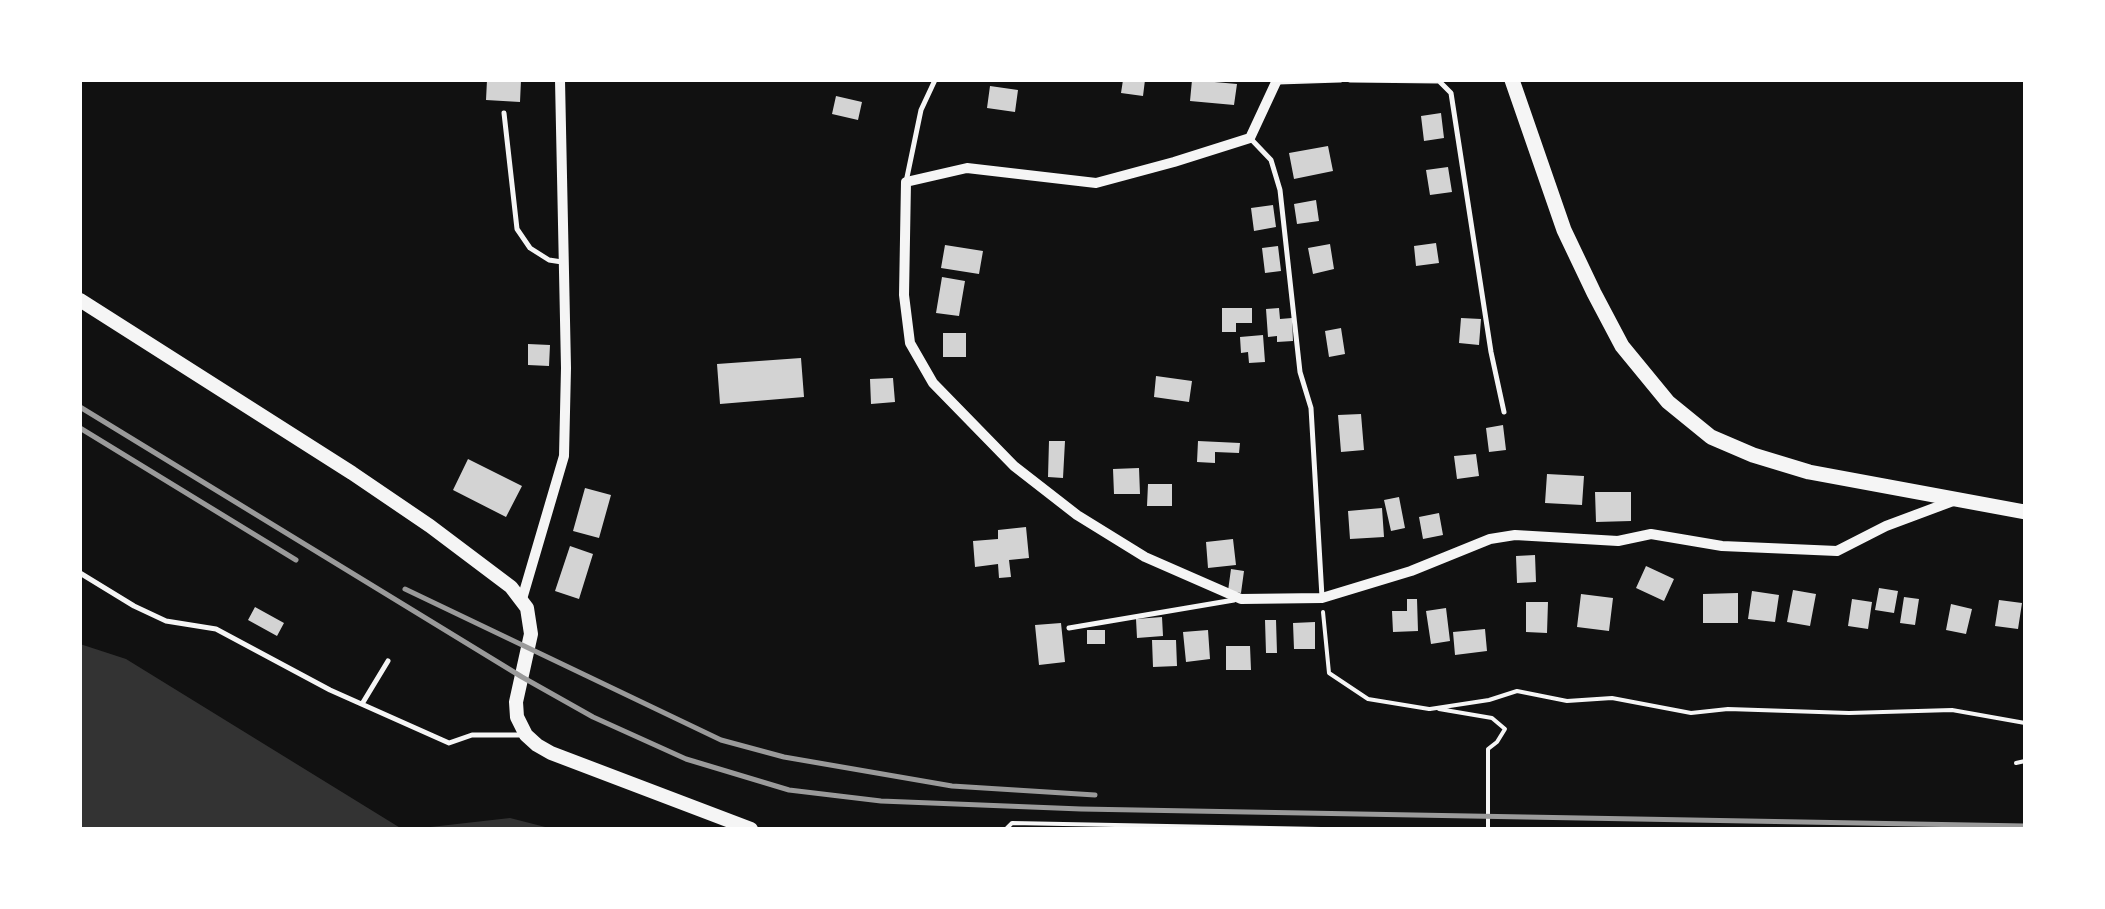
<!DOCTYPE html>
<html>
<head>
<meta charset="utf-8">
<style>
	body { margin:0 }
	#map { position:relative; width:2105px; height:909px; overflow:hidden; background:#111; font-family:Bitter,serif }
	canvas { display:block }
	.frame { position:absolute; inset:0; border:82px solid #fff; pointer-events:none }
</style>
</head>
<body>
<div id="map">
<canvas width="2105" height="909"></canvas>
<div class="frame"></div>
</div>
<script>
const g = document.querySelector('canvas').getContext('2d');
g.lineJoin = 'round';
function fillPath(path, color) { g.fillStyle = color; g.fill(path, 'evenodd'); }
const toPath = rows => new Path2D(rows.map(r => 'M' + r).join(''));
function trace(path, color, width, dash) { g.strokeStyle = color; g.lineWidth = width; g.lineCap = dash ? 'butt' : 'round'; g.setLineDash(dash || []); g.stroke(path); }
fillPath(toPath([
	[80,644,126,659,402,829,80,829],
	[510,818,553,829,413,829]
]), '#333');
fillPath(toPath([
	[487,80,521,80,520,102,486,100],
	[1123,80,1145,80,1143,96,1121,93],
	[1192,80,1237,84,1234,105,1190,101],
	[990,86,1018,90,1015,112,987,108],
	[836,96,862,102,858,120,832,114],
	[1441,113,1444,138,1424,141,1421,116],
	[1328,146,1333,171,1294,179,1289,153],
	[1448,167,1452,192,1430,195,1426,170],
	[1316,200,1319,221,1297,224,1294,204],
	[1273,205,1276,227,1254,231,1251,208],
	[1436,243,1439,263,1416,266,1414,246],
	[1330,244,1334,269,1313,274,1308,248],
	[945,245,983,251,979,274,941,268],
	[1278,246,1281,271,1265,273,1262,248],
	[942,277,965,281,959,316,936,313],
	[1222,308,1252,308,1252,323,1236,323,1236,332,1222,332],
	[1279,308,1280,319,1292,318,1293,341,1277,342,1277,336,1268,337,1266,309],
	[1461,318,1481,319,1479,345,1459,343],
	[1341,328,1345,354,1329,357,1325,331],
	[943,333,966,333,966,357,943,357],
	[1263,335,1265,362,1249,363,1248,352,1241,353,1240,337],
	[528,344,550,345,549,366,528,365],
	[801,358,804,397,720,404,717,364],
	[1156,376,1192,381,1189,402,1154,397],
	[893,378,895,402,871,404,870,379],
	[1361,414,1364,450,1341,452,1338,415],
	[1503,425,1506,450,1489,452,1486,428],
	[1049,441,1065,441,1063,478,1048,477],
	[1198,441,1240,443,1239,453,1215,452,1215,463,1197,462],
	[1476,454,1479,476,1457,479,1454,456],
	[468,459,522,486,506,517,453,490],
	[1139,468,1140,494,1114,494,1113,469],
	[1547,474,1584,476,1582,505,1545,503],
	[1148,484,1172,484,1172,506,1147,506],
	[585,488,611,495,599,538,573,531],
	[1595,492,1631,492,1631,521,1596,522],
	[1399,497,1405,528,1391,531,1384,500],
	[1382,508,1384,537,1350,539,1348,511],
	[1439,513,1443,535,1423,539,1419,517],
	[1026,527,1029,558,1009,560,1011,577,999,578,998,564,975,567,973,541,998,539,998,530],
	[1233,539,1236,565,1208,568,1206,542],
	[570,546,593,554,579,599,555,591],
	[1535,555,1536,582,1517,583,1516,556],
	[1646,566,1674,579,1664,601,1636,588],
	[1231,569,1244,571,1241,593,1228,591],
	[1879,588,1898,591,1894,613,1875,610],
	[1793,590,1816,594,1810,626,1787,622],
	[1752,591,1779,595,1775,622,1748,619],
	[1738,593,1738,623,1703,623,1703,594],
	[1581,594,1613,598,1609,631,1577,627],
	[1904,597,1919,599,1915,625,1900,623],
	[1407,599,1417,599,1418,631,1393,632,1392,611,1407,611],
	[1852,599,1872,602,1868,629,1848,626],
	[1999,600,2022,603,2018,629,1995,626],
	[1526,602,1548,602,1547,633,1526,632],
	[1951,604,1972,609,1966,634,1946,630],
	[255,607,284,623,277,636,248,620],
	[1446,608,1450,641,1431,644,1426,611],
	[1162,617,1163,636,1137,638,1136,619],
	[1265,620,1276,620,1277,653,1266,653],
	[1315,622,1315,649,1294,649,1293,623],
	[1061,623,1065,662,1039,665,1035,625],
	[1485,629,1487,651,1455,655,1453,632],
	[1087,630,1105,630,1105,644,1087,644],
	[1208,630,1210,659,1186,662,1183,632],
	[1152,640,1176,640,1177,666,1153,667],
	[1226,646,1250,646,1251,670,1226,670]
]), '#d3d3d3');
trace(toPath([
	[1323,612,1329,673,1368,699,1429,709],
	[1430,709,1489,700,1517,691,1567,701,1612,698,1691,713,1728,709,1849,713,1952,710,2025,723],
	[1439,709,1492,718,1505,729,1497,742,1488,749,1488,829],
	[2016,763,2025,761],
	[1006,829,1012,823,1321,829]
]), '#f5f5f5', 4);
trace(toPath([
	[1350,80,1439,81,1451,93,1491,352,1504,412],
	[1278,82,1340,80],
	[504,113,517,229,530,248,549,260,562,262],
	[1250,138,1271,160,1280,190,1300,372,1311,408,1322,597],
	[906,182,921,110,935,80],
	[80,573,134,606,166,621,216,629,330,690,449,743,472,735,523,735],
	[1069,628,1234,600],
	[362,704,388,661]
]), '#f5f5f5', 5);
trace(toPath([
	[1277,80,1250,138,1174,162,1096,183,967,168,906,182,904,295,910,343,933,383,1014,466,1077,515,1145,557,1241,599,1322,598,1411,571,1490,539,1515,535,1618,541,1651,534,1722,546,1837,551,1886,526,1953,501],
	[522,599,564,456,566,368,560,80]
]), '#f5f5f5', 10);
trace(toPath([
	[80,300,352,473,430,526,511,587,527,608,531,634,516,702,517,717,526,735,537,745,551,753,751,829]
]), '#f5f5f5', 14);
trace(toPath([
	[1512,80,1564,230,1594,293,1622,346,1668,402,1711,437,1753,455,1809,472,2025,512]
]), '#f5f5f5', 15);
trace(toPath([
	[80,407,522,677,593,717,686,759,789,790,881,801,1081,809,2025,826],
	[80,428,296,560],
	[405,589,721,740,784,757,952,786,1095,795]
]), '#9a9a9a', 5);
</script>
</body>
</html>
